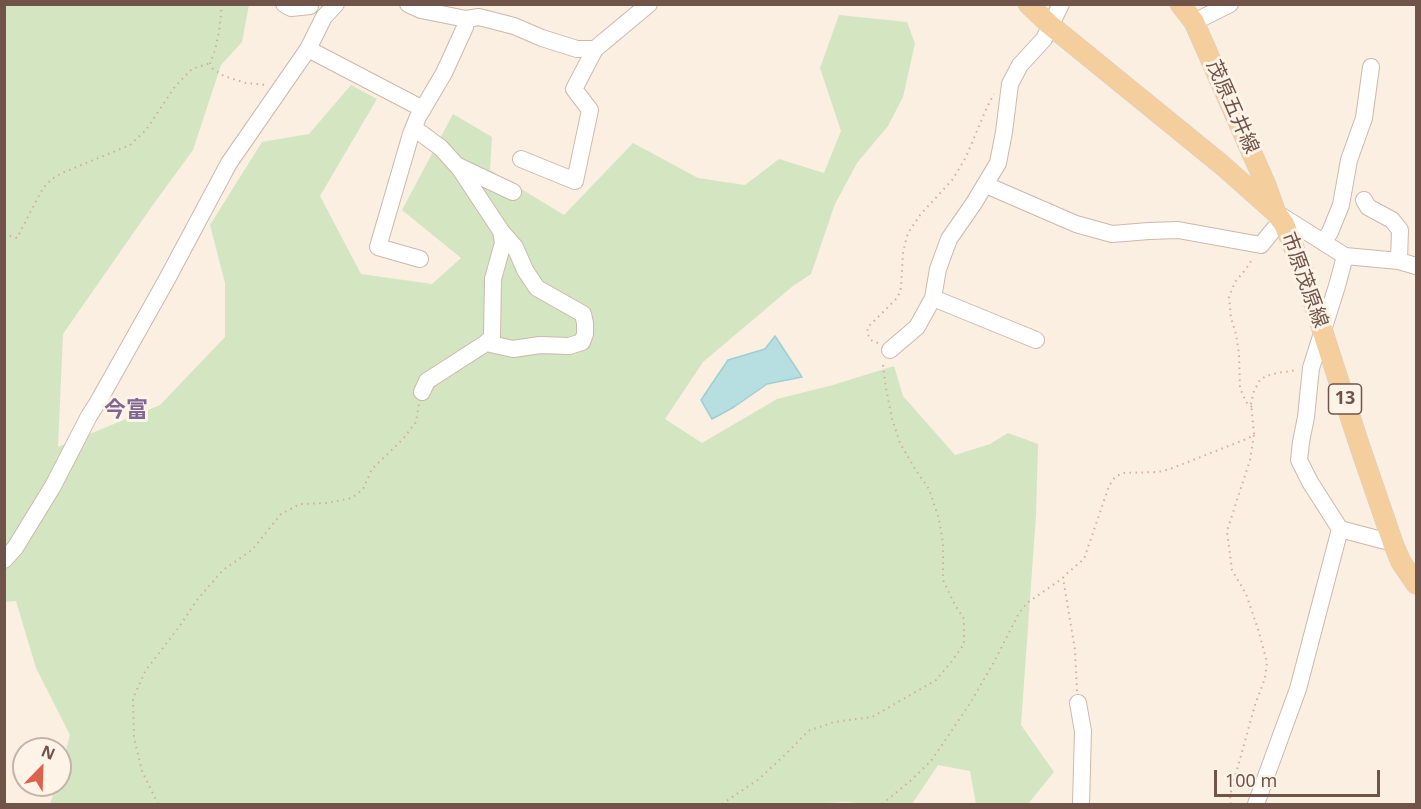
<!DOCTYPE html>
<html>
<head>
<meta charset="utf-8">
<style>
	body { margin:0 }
	#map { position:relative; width:1421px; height:809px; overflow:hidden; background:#faefe1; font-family:"Noto Sans",sans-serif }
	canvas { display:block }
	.frame { position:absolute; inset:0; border:6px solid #70544a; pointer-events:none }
	.north { position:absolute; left:12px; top:737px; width:60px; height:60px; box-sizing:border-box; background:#fef3e7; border:2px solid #c5b3a8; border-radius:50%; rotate:23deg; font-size:16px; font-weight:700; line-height:24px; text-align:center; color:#70544a }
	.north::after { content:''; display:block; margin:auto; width:21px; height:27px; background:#dd624d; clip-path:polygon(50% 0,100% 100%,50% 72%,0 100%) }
	.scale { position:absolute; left:1214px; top:770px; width:166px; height:27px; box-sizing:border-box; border:3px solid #70544a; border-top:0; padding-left:8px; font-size:18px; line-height:21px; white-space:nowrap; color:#70544a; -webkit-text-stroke:4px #fef3e7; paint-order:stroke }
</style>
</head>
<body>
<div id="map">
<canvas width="1421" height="809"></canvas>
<div class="frame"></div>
<div class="north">N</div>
<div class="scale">100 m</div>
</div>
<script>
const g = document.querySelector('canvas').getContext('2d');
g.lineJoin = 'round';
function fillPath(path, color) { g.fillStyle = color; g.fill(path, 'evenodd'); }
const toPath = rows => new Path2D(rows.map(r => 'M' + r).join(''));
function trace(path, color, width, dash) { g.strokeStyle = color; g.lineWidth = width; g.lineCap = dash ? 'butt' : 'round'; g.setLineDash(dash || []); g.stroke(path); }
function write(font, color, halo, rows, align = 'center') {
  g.font = font + ' "Noto Sans","Noto Sans JP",sans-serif'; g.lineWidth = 6; g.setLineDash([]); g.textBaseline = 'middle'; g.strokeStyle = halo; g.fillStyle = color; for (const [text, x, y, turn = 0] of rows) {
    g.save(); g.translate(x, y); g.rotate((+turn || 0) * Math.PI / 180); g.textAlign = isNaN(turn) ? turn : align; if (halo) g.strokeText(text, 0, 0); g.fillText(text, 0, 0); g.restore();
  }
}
fillPath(toPath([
	[4,5,249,5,242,42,221,65,193,150,150,209,63,334,58,447,160,405,225,337,225,283,210,225,262,142,309,134,351,85,377,99,320,196,361,274,432,284,461,258,402,210,453,114,492,137,490,170,564,215,633,143,698,178,745,185,779,159,824,173,841,131,820,68,839,15,907,22,915,43,903,97,888,126,857,163,835,204,811,274,793,286,703,362,665,419,702,443,777,399,833,385,894,366,903,396,955,455,990,444,1008,433,1038,444,1036,515,1021,725,1054,772,1028,804,976,804,970,771,938,765,912,804,867,804,846,802,805,804,50,804,56,785,60,785,60,771,70,735,36,668,16,601,5,602]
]), '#d3e6c1');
const water = toPath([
	[775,336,802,377,767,384,734,407,712,419,701,400,728,360,765,349,775,336]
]);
fillPath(water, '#b7dfe2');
trace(water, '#9ecfd3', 1.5);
const minor = toPath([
	[284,4,291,8,310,6],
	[408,4,421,10,466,19,479,17,514,26,542,38,577,49,595,49,649,4],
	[1194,22,1230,4],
	[308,49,423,109],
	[414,128,441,148,460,169,501,231,515,247,525,270,537,288,583,314,585,323,585,334,582,342,569,346,540,345,513,349,486,343,427,381,422,392],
	[521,159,575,181,590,110,574,89,595,49],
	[458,166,513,192],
	[986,185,1076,224,1112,234,1149,231,1178,230,1261,245,1274,229,1284,224],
	[1364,200,1368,207,1392,220,1400,230,1399,261],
	[1277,213,1345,256,1399,261,1416,266],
	[1324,241,1330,232,1341,205,1349,160,1364,118,1371,67],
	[420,259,378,247,411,134,418,117,444,73,465,27,466,19],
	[933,298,1036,340],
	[486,343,492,337,493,279,503,243,501,231],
	[890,350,917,327,933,298,938,269,949,239,974,203,998,163,1004,132,1010,84,1020,65,1044,39,1061,4],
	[1340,529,1393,543],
	[4,560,15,548,53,486,89,416,98,402,166,281,229,163,308,49,324,17,336,4],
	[1078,703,1083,731,1081,804],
	[1256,804,1298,689,1340,529,1310,482,1299,460,1301,442,1306,417,1311,368,1337,286,1345,256]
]);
const major = toPath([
	[1028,4,1050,25,1222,165,1276,213,1284,224,1303,270,1358,441,1393,543,1401,562,1416,584],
	[1180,4,1194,22,1266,185,1276,213]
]);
trace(minor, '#cdb8ac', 18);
trace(major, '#d7cfcc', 21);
trace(toPath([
	[222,4,219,32,215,50,210,63,213,69,224,76,246,83,267,85],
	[4,234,17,238,43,188,52,179,62,173,130,145,146,130,174,88,184,77,192,69,210,63],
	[878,343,871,340,867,333,868,327,898,297,901,288,903,252,908,233,920,215,953,179,966,157,987,107,994,94],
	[1252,407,1246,402,1240,388,1239,354,1236,334,1231,318,1229,297,1235,282,1246,269,1253,258],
	[1077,691,1075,650,1063,578,1064,576,1084,559,1109,486,1115,477,1123,473,1158,472,1170,469,1249,438,1254,434,1251,403,1254,391,1260,380,1266,376,1277,373,1298,370],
	[158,804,142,771,134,738,133,698,146,670,179,627,197,600,223,570,252,550,281,514,300,504,327,503,352,498,363,489,372,469,403,439,416,422,419,404],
	[722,804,759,779,790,750,808,731,834,722,872,717,936,680,952,661,964,644,964,619,955,605,943,580,943,543,939,519,929,489,915,469,900,443,892,419,886,388,883,366,884,361],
	[882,804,909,782,931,761,969,705,994,662,1019,613,1027,603,1063,578],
	[1231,804,1230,795,1255,705,1265,678,1267,662,1258,629,1246,594,1232,570,1227,531,1250,460,1254,434]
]), '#d2ae9e', 2, [1.5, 4.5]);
trace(minor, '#fff', 16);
trace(major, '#f5ce9d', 20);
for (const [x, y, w] of [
	[1345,399,33]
]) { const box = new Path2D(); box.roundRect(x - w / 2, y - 15, w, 30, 4.5); g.fillStyle = '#fef3e7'; g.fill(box); trace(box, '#70544a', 1.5); }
write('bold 18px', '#70544a', null, [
	["13",1345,399]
]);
write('20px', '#70544a', '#fef3e7', [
	["茂原五井線",1232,107,66],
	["市原茂原線",1304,280,70]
]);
write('bold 22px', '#806693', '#fef3e7', [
	["今富",126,411]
]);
</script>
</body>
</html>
